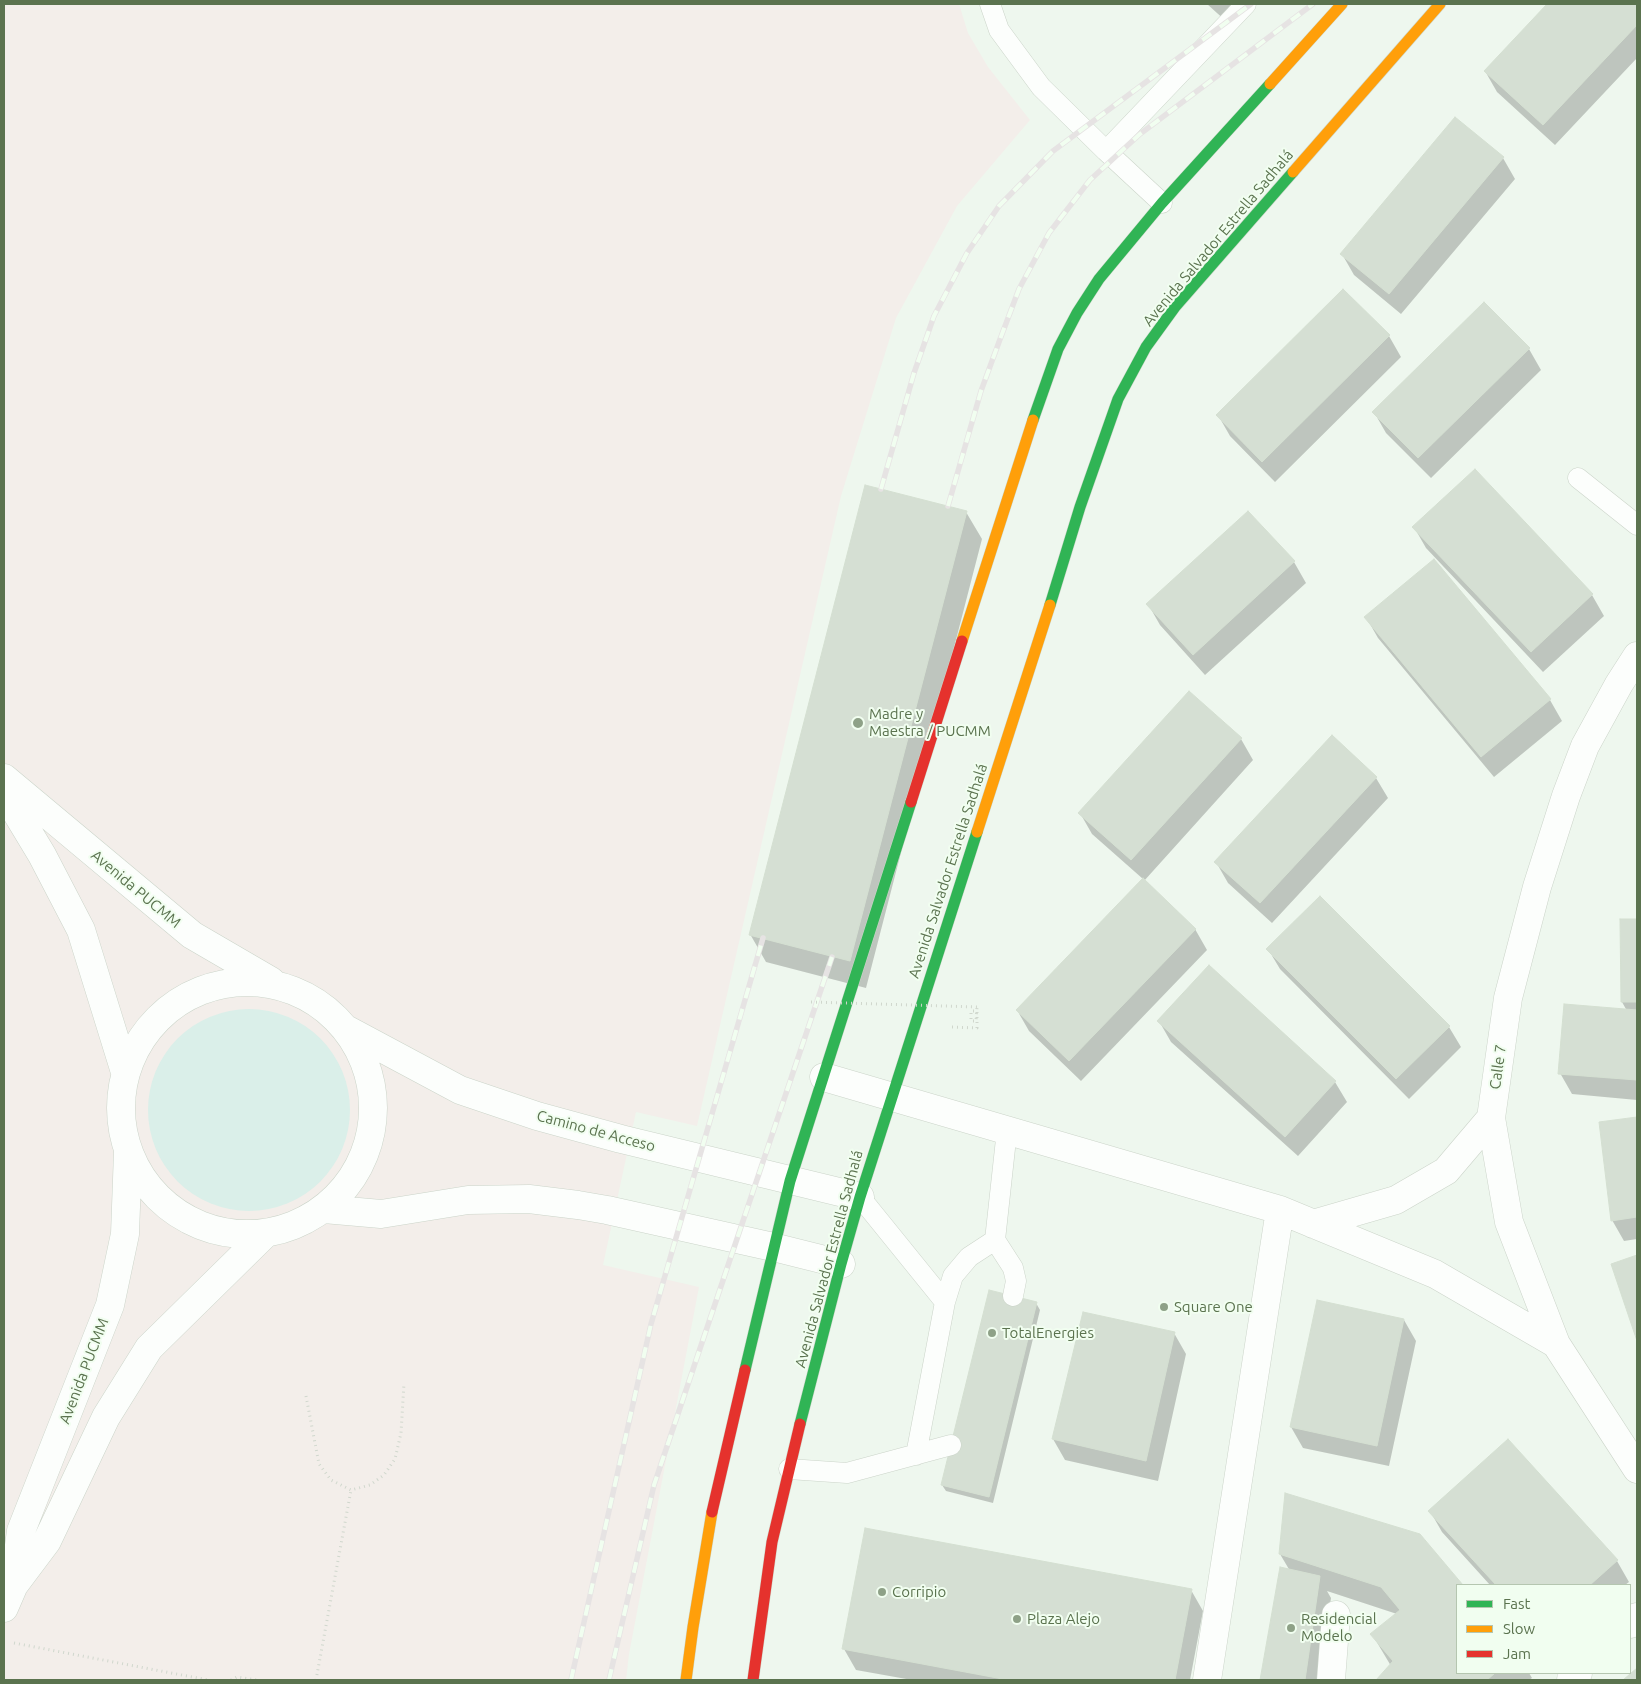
<!DOCTYPE html>
<html>
<head>
<meta charset="utf-8">
<style>
	body { margin:0 }
	#map { position:relative; width:1641px; height:1684px; overflow:hidden; background:#eef7ee; font-family:Ubuntu,sans-serif }
	canvas { display:block }
	.frame { position:absolute; inset:0; border:5px solid #5b734f; pointer-events:none }
	.legend { position:absolute; left:1456px; top:1584px; width:175px; height:90px; box-sizing:border-box; background:#f1fef0; border:1px solid #b5c6b0; margin:0; padding:6px 9px; list-style:none; font-size:15px; color:#5b734f }
	.legend li { display:flex; align-items:center; gap:10px; height:25px }
	.legend b { width:25px; border:1px solid #b5c6b0 }
</style>
</head>
<body>
<div id="map">
<canvas width="1641" height="1684"></canvas>
<div class="frame"></div>
<ul class="legend">
<li><b style="height:6px;background:#30b455"></b>Fast</li>
<li><b style="height:6px;background:#ff9f0a"></b>Slow</li>
<li><b style="height:6px;background:#e5322d"></b>Jam</li>
</ul>
</div>
<script>
const g = document.querySelector('canvas').getContext('2d');
g.lineJoin = 'round';
function fillPath(path, color) { g.fillStyle = color; g.fill(path, 'evenodd'); }
const toPath = rows => new Path2D(rows.map(r => 'M' + r).join(''));
function trace(path, color, width, dash) { g.strokeStyle = color; g.lineWidth = width; g.lineCap = dash ? 'butt' : 'round'; g.setLineDash(dash || []); g.stroke(path); }
function write(font, color, halo, rows, align = 'center') {
  g.font = font + ' Ubuntu,sans-serif'; g.lineWidth = 4; g.setLineDash([]); g.textBaseline = 'middle'; g.strokeStyle = halo; g.fillStyle = color; for (const [text, x, y, turn = 0] of rows) {
    g.save(); g.translate(x, y); g.rotate((+turn || 0) * Math.PI / 180); g.textAlign = isNaN(turn) ? turn : align; if (halo) g.strokeText(text, 0, 0); g.fillText(text, 0, 0); g.restore();
  }
}
fillPath(toPath([
	[4,4,959,4,968,33,988,67,1030,120,957,206,896,318,841,496,697,1126,636,1112,603,1265,699,1287,629,1654,626,1680,4,1680]
]), '#f3eeea');
fillPath(toPath([
	'148 1110a101 101 0 1 1 202 0a101 101 0 1 1-202 0Z'
]), '#daefe9');
fillPath(toPath([
	[1207,4,1244,4,1227,22],
	[1549,4,1637,4,1637,58,1555,145,1497,92,1485,71],
	[1503,158,1515,179,1401,314,1354,275,1342,254],
	[1343,290,1389,336,1401,357,1275,482,1230,436,1218,415],
	[1484,304,1529,349,1541,370,1431,478,1386,433,1374,412],
	[1475,471,1592,595,1604,616,1543,672,1426,548,1414,527],
	[966,512,982,539,866,988,766,962,750,934],
	[1248,513,1294,562,1306,583,1205,675,1160,625,1148,604],
	[1434,561,1550,700,1562,721,1494,777,1378,638,1366,617],
	[1241,739,1253,760,1144,881,1195,929,1207,950,1081,1081,1029,1031,1017,1010,1143,879,1092,834,1080,813],
	[1376,778,1388,798,1272,923,1228,883,1216,862],
	[1621,920,1637,920,1637,1100,1572,1094,1560,1073,1627,1011,1622,1002],
	[1268,949,1449,1027,1461,1047,1409,1099,1280,969],
	[1159,1021,1335,1082,1347,1102,1298,1156,1171,1042],
	[1637,1118,1637,1239,1624,1241,1612,1220,1600,1123],
	[1637,1257,1637,1337,1612,1265],
	[1036,1303,1040,1310,993,1503,946,1491,942,1485],
	[1404,1320,1416,1341,1389,1466,1303,1448,1291,1427],
	[1174,1333,1186,1354,1158,1481,1065,1460,1053,1439],
	[1508,1441,1617,1561,1629,1582,1625,1585,1490,1585,1442,1532,1430,1511],
	[1420,1535,1462,1585,1457,1585,1457,1673,1529,1673,1532,1678,1529,1680,1378,1680,1391,1666,1372,1634,1397,1614,1327,1591,1331,1598,1319,1680,1261,1680,1281,1569,1290,1571,1280,1554],
	[1191,1590,1203,1611,1190,1680,912,1680,856,1670,844,1649]
]), '#0003');
const building = toPath([
	[1547,4,1637,4,1637,25,1543,125,1484,71,1547,4],
	[1455,117,1504,157,1389,294,1340,254,1455,117],
	[1343,289,1390,335,1262,462,1216,415,1343,289],
	[1484,302,1530,348,1418,458,1372,412,1484,302],
	[1475,469,1593,594,1531,652,1412,527,1475,469],
	[865,485,967,511,850,961,749,935,865,485],
	[1248,511,1295,561,1193,655,1146,604,1248,511],
	[1434,559,1551,699,1481,757,1364,617,1434,559],
	[1189,691,1242,738,1131,860,1078,813,1189,691],
	[1332,735,1377,777,1260,903,1214,862,1332,735],
	[1143,878,1196,929,1069,1061,1016,1010,1143,878],
	[1320,896,1450,1026,1396,1079,1266,949,1320,896],
	[1620,919,1637,919,1637,1002,1621,1002,1620,919],
	[1209,965,1336,1081,1285,1137,1157,1021,1209,965],
	[1564,1004,1637,1010,1637,1080,1558,1074,1564,1004],
	[1637,1117,1637,1217,1611,1221,1599,1122,1637,1117],
	[1637,1255,1637,1341,1611,1264,1637,1255],
	[989,1290,1037,1302,989,1497,941,1485,989,1290],
	[1317,1300,1404,1319,1377,1446,1290,1427,1317,1300],
	[1083,1312,1175,1332,1146,1461,1052,1439,1083,1312],
	[1508,1439,1618,1560,1590,1585,1496,1585,1428,1511,1508,1439],
	[1285,1493,1420,1534,1463,1585,1457,1585,1457,1673,1495,1673,1487,1680,1376,1680,1393,1661,1370,1634,1400,1610,1381,1587,1279,1554,1285,1493],
	[865,1528,1192,1589,1175,1680,1008,1680,842,1649,865,1528],
	[1280,1567,1320,1576,1305,1680,1260,1680,1280,1567],
	[1637,1668,1637,1680,1623,1680,1637,1668]
]);
fillPath(building, '#d5dfd3');
trace(building, '#d4dfd1', 1);
const lane = toPath([
	[990,4,999,30,1041,87,1106,151,1162,203],
	[1106,151,1246,4],
	[1578,478,1637,525],
	[1007,1130,995,1240,1013,1268,1016,1281,1013,1296],
	[860,1197,945,1302],
	[916,1455,945,1302,953,1276,969,1257,995,1240],
	[789,1469,847,1473,951,1445]
]);
const street = toPath([
	[1637,656,1619,684,1585,746,1566,796,1537,887,1508,998,1491,1118,1509,1222,1556,1344,1637,1469],
	[4,778,192,935,271,981],
	[4,792,42,855,81,930,125,1072],
	'121 1108a126 126 0 1 1 252 0a126 126 0 1 1-252 0Z',
	[346,1029,460,1090,537,1116,621,1139,860,1197],
	[824,1077,1280,1210,1435,1274,1556,1344],
	[324,1209,381,1214,468,1200,529,1199,578,1205,607,1210,773,1247,841,1264],
	[1313,1224,1396,1200,1446,1171,1491,1118],
	[14,1582,21,1531,110,1305,125,1234,128,1152],
	[4,1608,14,1585,47,1541,106,1417,149,1348,266,1233],
	[1630,1624,1637,1617],
	[1207,1680,1280,1210],
	[1331,1680,1336,1615],
	[1571,1680,1578,1673]
]);
const fast = toPath([
	[1033,420,1058,349,1077,313,1099,279,1162,203,1270,84],
	[1050,605,1080,507,1118,399,1146,347,1175,307,1293,172],
	[745,1370,790,1181,911,802],
	[800,1424,841,1264,860,1197,977,832]
]);
const slow = toPath([
	[1270,84,1342,4],
	[1293,172,1440,4],
	[962,641,1033,420],
	[977,832,1050,605],
	[686,1680,693,1627,712,1512]
]);
const jam = toPath([
	[911,802,962,641],
	[712,1512,745,1370],
	[753,1680,772,1542,800,1424]
]);
trace(lane, '#cbd4c9', 21);
trace(street, '#cbd4c9', 29);
trace(fast, '#cbd5c8', 12);
trace(slow, '#cbd5c8', 12);
trace(jam, '#cbd5c8', 12);
trace(toPath([
	[952,1027,977,1028,977,1011,971,1011,971,1021,976,1021,977,1007],
	[306,1396,319,1464,331,1480,351,1490,370,1485,384,1475,395,1459,401,1433,404,1383],
	[14,1643,208,1680],
	[231,1680,237,1677,257,1680],
	[316,1680,351,1490]
]), '#d0d7cd', 3, [1, 4]);
trace(lane, '#fcfefc', 20);
trace(street, '#fcfefc', 28);
trace(fast, '#30b455', 11);
trace(slow, '#ff9f0a', 11);
trace(jam, '#e5322d', 11);
const rail = toPath([
	[881,489,914,373,934,316,967,253,999,206,1053,151,1251,4],
	[948,506,981,391,999,342,1019,289,1049,233,1090,180,1140,134,1313,4],
	[571,1680,651,1324,763,938],
	[609,1680,654,1485,832,957]
]);
trace(rail, '#e6e3e3', 5.5);
trace(rail, '#f1fef0', 4, [11]);
trace(toPath([
	[811,1002,977,1007]
]), '#d0d7cd', 3, [1, 4]);
for (const [x, y, r, color] of [
	[858,723,6,"#8ea187"],
	[1164,1307,5,"#8ea187"],
	[992,1333,5,"#8ea187"],
	[882,1592,5,"#8ea187"],
	[1017,1619,5,"#8ea187"],
	[1291,1628,5,"#8ea187"]
]) { const dot = new Path2D(); dot.arc(x, y, r, 0, 2 * Math.PI); g.fillStyle = color; g.fill(dot); trace(dot, '#f1fef0', 2); }
write('15px', '#5b734f', '#f1fef0', [
	["Avenida Salvador Estrella Sadhalá",1218,238,-50],
	["Avenida Salvador Estrella Sadhalá",948,871,-72],
	["Avenida PUCMM",136,889,40],
	["Calle 7",1498,1067,-82],
	["Camino de Acceso",596,1131,15],
	["Avenida Salvador Estrella Sadhalá",829,1259,-75],
	["Avenida PUCMM",84,1371,-69]
]);
write('15px', '#5b734f', '#f1fef0', [
	["Madre y",869,714],
	["Maestra / PUCMM",869,731],
	["Square One",1174,1307],
	["TotalEnergies",1002,1333],
	["Corripio",892,1592],
	["Plaza Alejo",1027,1619],
	["Residencial",1301,1619],
	["Modelo",1301,1636]
], 'left');
</script>
</body>
</html>
